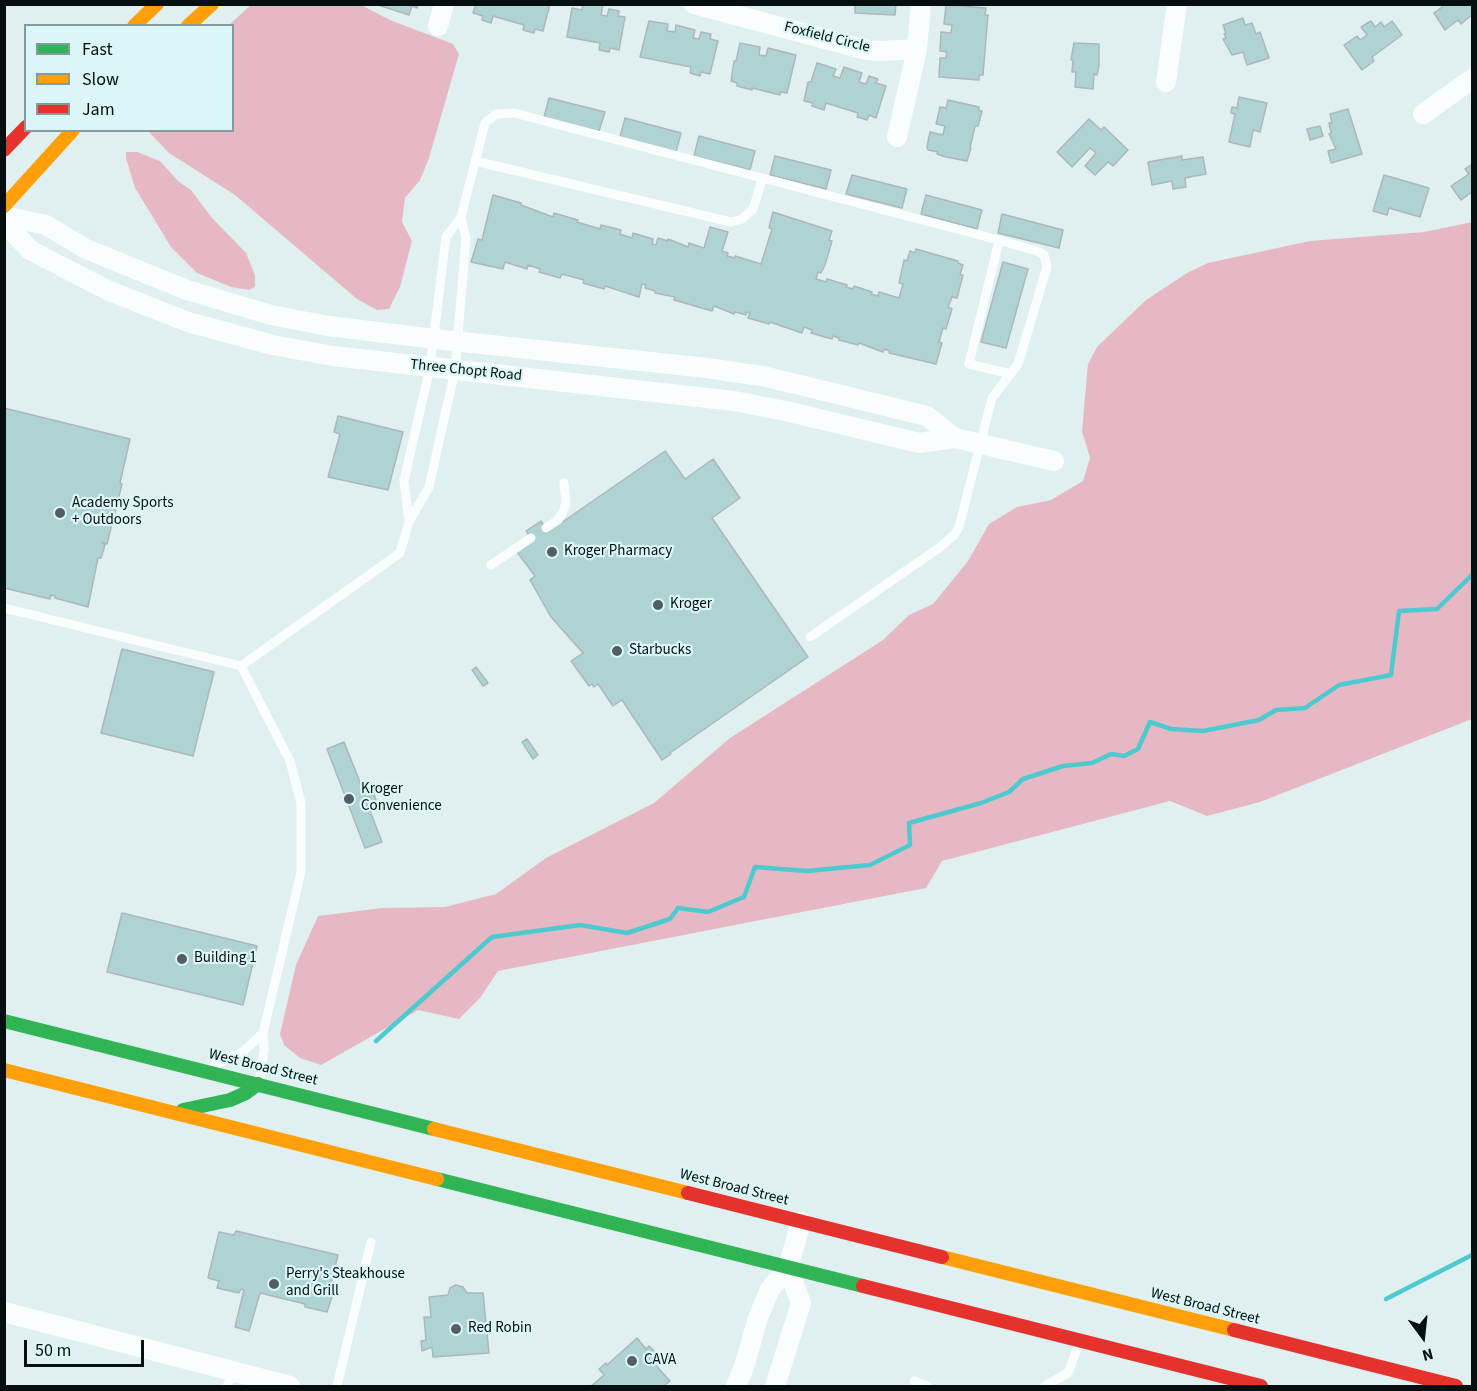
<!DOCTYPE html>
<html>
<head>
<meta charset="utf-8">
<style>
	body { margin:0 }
	#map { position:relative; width:1477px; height:1391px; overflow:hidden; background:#e0f0f1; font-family:"Source Sans 3",sans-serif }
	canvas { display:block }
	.frame { position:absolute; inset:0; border:6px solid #060f10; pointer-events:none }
	.legend { position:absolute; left:24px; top:24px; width:210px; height:108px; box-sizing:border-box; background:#daf6f7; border:2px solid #859a9b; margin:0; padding:8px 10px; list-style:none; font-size:18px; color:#060f10 }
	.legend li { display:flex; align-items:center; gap:12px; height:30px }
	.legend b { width:30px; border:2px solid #859a9b }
	.north { position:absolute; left:1393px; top:1307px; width:60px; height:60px; -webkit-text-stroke:4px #daf6f7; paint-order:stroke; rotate:165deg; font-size:16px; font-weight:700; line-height:24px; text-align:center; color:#060f10 }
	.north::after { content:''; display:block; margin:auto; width:21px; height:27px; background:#060f10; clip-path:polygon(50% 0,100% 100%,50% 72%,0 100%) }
	.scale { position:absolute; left:24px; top:1340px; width:120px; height:27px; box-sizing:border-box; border:3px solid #060f10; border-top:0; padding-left:8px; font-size:18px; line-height:21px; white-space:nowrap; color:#060f10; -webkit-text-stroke:4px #daf6f7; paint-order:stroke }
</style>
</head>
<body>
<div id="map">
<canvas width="1477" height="1391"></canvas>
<div class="frame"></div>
<ul class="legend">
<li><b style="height:8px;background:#30b455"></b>Fast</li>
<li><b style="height:8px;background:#ff9f0a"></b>Slow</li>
<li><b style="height:8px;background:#e5322d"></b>Jam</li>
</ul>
<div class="north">N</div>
<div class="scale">50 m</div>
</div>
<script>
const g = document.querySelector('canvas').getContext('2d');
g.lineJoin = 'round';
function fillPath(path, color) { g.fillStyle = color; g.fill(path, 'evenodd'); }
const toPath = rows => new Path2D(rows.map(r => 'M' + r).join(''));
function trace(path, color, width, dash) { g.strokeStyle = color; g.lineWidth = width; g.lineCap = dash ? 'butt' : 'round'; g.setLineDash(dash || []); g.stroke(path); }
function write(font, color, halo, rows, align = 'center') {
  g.font = font + ' "Source Sans 3",sans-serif'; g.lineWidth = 4.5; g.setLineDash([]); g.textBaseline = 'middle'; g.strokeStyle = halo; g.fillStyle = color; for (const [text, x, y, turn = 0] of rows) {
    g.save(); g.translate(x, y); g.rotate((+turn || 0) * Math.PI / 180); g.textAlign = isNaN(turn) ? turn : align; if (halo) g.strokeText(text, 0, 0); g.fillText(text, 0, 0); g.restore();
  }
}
fillPath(toPath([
	[252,4,361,5,390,20,453,44,459,54,429,158,420,180,405,198,402,222,412,241,400,287,389,309,377,310,357,299,235,195,169,153,148,131,232,130,232,26,229,25],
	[126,152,137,152,160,161,179,182,191,190,212,218,246,253,255,275,255,287,249,290,231,287,197,273,171,247,135,188,126,158],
	[1472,222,1472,719,1260,802,1207,816,1170,801,942,861,926,888,498,971,480,998,459,1019,418,1010,321,1065,300,1058,284,1045,280,1034,296,965,318,916,382,908,445,907,496,894,546,858,654,803,730,738,883,640,909,615,933,604,968,561,989,524,1017,507,1051,500,1083,481,1090,458,1082,431,1088,364,1097,347,1146,300,1187,273,1208,263,1310,241,1424,232]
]), '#e6b8c4');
trace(toPath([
	[376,1041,492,937,580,925,627,933,670,919,678,908,708,912,744,897,755,867,807,871,870,865,910,845,909,823,981,803,1009,792,1023,779,1063,766,1092,763,1111,754,1124,756,1138,749,1150,722,1171,729,1203,731,1259,720,1276,710,1305,708,1339,685,1391,675,1399,611,1437,609,1472,575],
	[1386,1299,1472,1255]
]), '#4ccacf', 4.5);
const building = toPath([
	[418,4,417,8,412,6,409,15,378,5,418,4],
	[476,4,550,4,543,31,535,29,534,33,523,30,524,25,493,16,491,23,482,20,483,16,473,13,476,4],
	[583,4,603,5,601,15,607,16,609,9,619,11,618,16,625,17,619,50,610,48,609,52,599,50,600,43,567,37,572,8,582,10,583,4],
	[852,4,896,4,895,15,855,13,855,6,852,4],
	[1446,4,1472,4,1472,15,1461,24,1458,20,1445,30,1434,13,1446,4],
	[946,5,986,8,985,15,988,15,983,75,979,75,979,80,939,77,940,58,946,58,947,52,940,51,941,32,951,33,952,25,944,24,946,5],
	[1243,18,1245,25,1252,23,1256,34,1260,32,1269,58,1247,65,1243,52,1232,55,1223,39,1226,38,1224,34,1226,33,1223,25,1243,18],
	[649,21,668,24,667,31,675,32,676,25,695,30,693,38,699,39,701,32,711,34,710,39,718,41,710,74,701,72,700,76,690,73,691,67,640,57,649,21],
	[1371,21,1375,27,1381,22,1384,27,1392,21,1402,35,1372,57,1374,61,1362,70,1344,45,1357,36,1360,40,1367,35,1361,27,1371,21],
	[740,43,760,47,759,55,766,56,768,48,796,55,787,93,780,92,780,95,752,88,752,90,737,86,737,83,731,81,734,61,736,61,740,43],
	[1074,43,1099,44,1099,66,1097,75,1094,74,1093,89,1075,87,1076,72,1072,72,1073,60,1071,60,1074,43],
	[817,63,836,69,833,76,840,78,844,67,862,73,859,82,866,84,869,76,878,79,876,83,886,86,876,118,869,115,867,120,857,117,858,113,826,103,824,110,812,106,813,103,804,101,808,82,811,82,817,63],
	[1239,97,1267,103,1260,132,1253,130,1250,147,1229,142,1235,114,1231,113,1232,107,1237,108,1239,97],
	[549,98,605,112,599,131,544,117,549,98],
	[948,100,979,107,979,111,982,111,978,126,975,126,970,148,971,148,967,161,946,157,937,154,938,152,928,150,927,147,930,132,943,135,945,126,936,124,940,107,946,108,948,100],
	[1348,109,1362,154,1331,163,1328,151,1336,149,1329,134,1331,133,1329,123,1332,123,1330,114,1348,109],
	[625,118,681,133,676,152,620,137,625,118],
	[1089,119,1101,130,1104,127,1128,150,1113,166,1108,162,1095,175,1085,166,1096,153,1090,148,1072,167,1057,152,1089,119],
	[1320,126,1323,136,1310,140,1307,129,1320,126],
	[699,136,755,151,750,170,694,156,699,136],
	[775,156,831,170,826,189,770,175,775,156],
	[1182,156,1182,160,1203,157,1206,174,1185,178,1186,187,1173,189,1172,181,1152,185,1148,162,1182,156],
	[1472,164,1472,192,1461,200,1451,186,1469,174,1465,169,1472,164],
	[852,175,907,189,902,208,846,194,852,175],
	[1384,175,1429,188,1420,217,1389,208,1387,215,1373,211,1384,175],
	[493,195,521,203,521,205,553,217,554,213,578,220,577,222,600,229,601,225,621,230,620,234,632,238,633,233,653,239,652,244,656,245,658,238,668,241,668,239,688,247,689,243,704,248,710,227,728,232,722,251,728,253,727,256,735,258,735,256,761,264,772,229,769,228,773,212,832,231,829,240,832,241,825,265,821,273,818,272,816,279,826,282,827,279,847,285,846,287,853,289,854,286,872,292,871,294,878,296,879,292,899,298,903,284,899,283,904,260,907,261,910,251,915,253,916,249,958,261,958,263,963,265,960,275,963,275,957,298,952,297,948,307,952,309,946,329,943,328,939,342,942,343,936,364,889,353,890,351,884,349,883,352,859,343,858,345,839,340,839,338,833,336,832,339,811,333,812,330,804,327,802,333,770,322,769,324,748,318,750,313,746,312,746,315,735,312,734,314,714,306,712,311,674,300,675,297,655,293,655,291,645,288,646,285,642,284,639,297,605,286,604,289,583,283,584,280,562,274,560,278,539,272,540,269,528,265,527,269,505,262,503,269,471,262,478,239,482,240,493,195],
	[926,195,982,210,977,229,921,214,926,195],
	[1002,214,1063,230,1059,248,998,233,1002,214],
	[1003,262,1028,269,1006,348,981,342,1003,262],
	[4,408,130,439,120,483,122,484,107,544,102,542,105,545,101,558,98,558,88,607,55,598,55,596,51,595,50,599,4,588,4,408],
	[338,416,403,432,388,490,328,477,340,434,334,432,338,416],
	[665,451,685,479,713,459,740,498,712,518,808,657,670,753,671,754,662,760,622,700,613,706,598,684,594,687,592,684,589,686,571,661,583,653,551,617,530,580,535,576,517,552,533,541,526,531,541,521,548,532,665,451],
	[122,649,214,672,193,756,101,733,122,649],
	[476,667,488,683,483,686,472,670,476,667],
	[527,739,538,755,533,759,522,742,527,739],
	[344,742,366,797,374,794,376,800,367,803,382,842,365,848,327,749,344,742],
	[122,913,257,946,243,1005,107,972,122,913],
	[236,1231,338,1255,328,1295,332,1297,327,1312,305,1307,305,1304,260,1293,249,1331,235,1327,244,1290,241,1289,239,1293,217,1288,219,1281,208,1278,219,1232,234,1235,236,1231],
	[456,1285,463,1287,467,1293,483,1293,489,1353,433,1357,432,1347,422,1351,421,1341,426,1340,424,1317,431,1317,429,1297,448,1295,450,1288,456,1285],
	[637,1338,646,1349,649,1346,658,1355,651,1360,670,1381,664,1386,591,1386,604,1375,599,1369,606,1363,607,1365,637,1338]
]);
fillPath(building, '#afd2d3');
trace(building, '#acb8b8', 1.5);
trace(toPath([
	[475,161,731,222,742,219,753,209,762,180],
	[461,217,485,123,496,114,514,113,991,238,1037,251,1044,255,1047,267,1018,364,992,398,959,527,955,534,939,548,810,637],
	[999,241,969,364,1011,374],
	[546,528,558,520,563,512,566,503,564,483],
	[491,565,531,538],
	[4,608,241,666,400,553,409,522,429,487,455,370,466,239,461,217,446,237,430,367,404,481,409,522],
	[241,666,290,761,301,803,301,872,263,1033,264,1050,259,1081],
	[213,1066,244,1051,263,1033],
	[914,1381,927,1386],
	[227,1386,234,1372],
	[337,1386,371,1242],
	[1045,1386,1068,1373,1079,1344]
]), '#fafdfd', 9);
trace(toPath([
	[694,4,867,50,881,51,917,49],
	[438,26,444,4],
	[1166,82,1177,4],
	[1423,114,1472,79],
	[897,137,917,49,921,4],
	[4,216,46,225,86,249,187,290,271,315,328,326,444,340,707,368,767,377,927,416,955,438],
	[4,222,30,250,107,290,188,322,273,345,333,356,734,401,790,412,919,443,955,438,1054,461],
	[4,1312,290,1386],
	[736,1386,744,1367,758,1318,770,1289,788,1268,801,1222],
	[775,1386,801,1303,788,1268]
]), '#fafdfd', 20);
trace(toPath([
	[4,1021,434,1129],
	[183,1110,230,1100,246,1093,258,1084],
	[437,1179,863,1286]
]), '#30b455', 14);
trace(toPath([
	[134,26,157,4],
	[188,26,212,4],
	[4,206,73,130],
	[4,1070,437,1179],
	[434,1129,688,1193],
	[942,1257,1234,1330]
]), '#ff9f0a', 14);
trace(toPath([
	[4,150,26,127],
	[688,1193,942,1257],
	[863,1286,1261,1386],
	[1234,1330,1456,1386]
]), '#e5322d', 14);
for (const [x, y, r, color] of [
	[60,513,6,"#525e5f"],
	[552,552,6,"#525e5f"],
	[658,605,6,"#525e5f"],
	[617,651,6,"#525e5f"],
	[349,799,6,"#525e5f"],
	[182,959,6,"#525e5f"],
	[274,1284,6,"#525e5f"],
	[456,1329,6,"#525e5f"],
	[632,1361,6,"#525e5f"]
]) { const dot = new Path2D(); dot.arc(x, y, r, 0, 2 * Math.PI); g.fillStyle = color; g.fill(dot); trace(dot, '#daf6f7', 2); }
write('15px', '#060f10', '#daf6f7', [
	["Foxfield Circle",827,38,14],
	["Three Chopt Road",466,371,6],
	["West Broad Street",263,1068,14],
	["West Broad Street",734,1188,14],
	["West Broad Street",1205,1307,14]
]);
write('15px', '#060f10', '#daf6f7', [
	["Academy Sports",72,504],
	["+ Outdoors",72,521],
	["Kroger Pharmacy",564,552],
	["Kroger",670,605],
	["Starbucks",629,651],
	["Kroger",361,790],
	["Convenience",361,807],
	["Building 1",194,959],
	["Perry's Steakhouse",286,1275],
	["and Grill",286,1292],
	["Red Robin",468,1329],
	["CAVA",644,1361]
], 'left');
</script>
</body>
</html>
